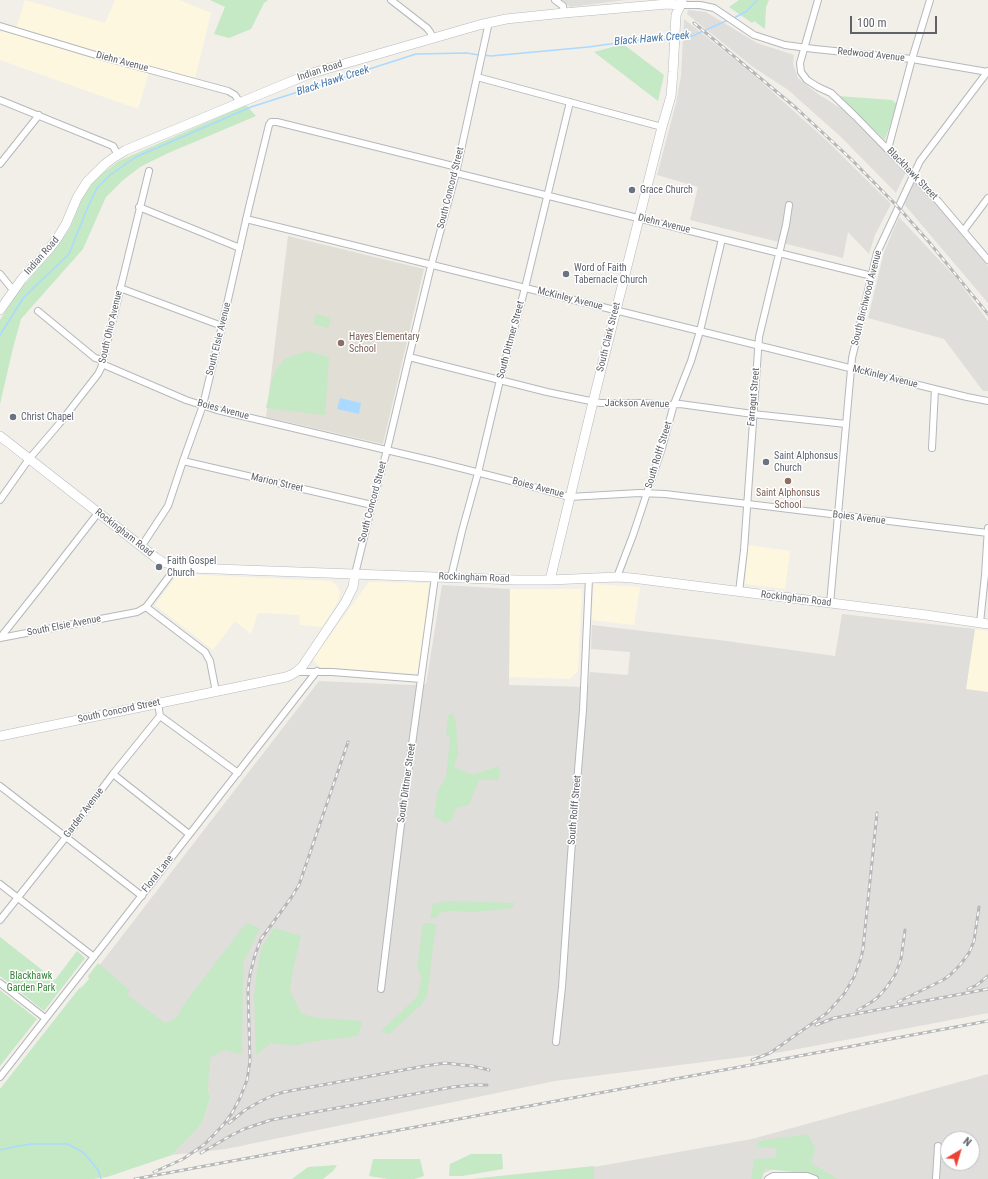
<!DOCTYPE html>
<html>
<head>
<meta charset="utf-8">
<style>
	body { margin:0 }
	#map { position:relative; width:988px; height:1179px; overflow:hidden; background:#f1efe8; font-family:"Roboto Condensed",sans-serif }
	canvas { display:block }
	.north { position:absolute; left:940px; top:1131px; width:40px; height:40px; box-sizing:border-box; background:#fff; border:1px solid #bfc1c3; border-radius:50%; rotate:38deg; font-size:11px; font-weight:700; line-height:16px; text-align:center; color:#5f6368 }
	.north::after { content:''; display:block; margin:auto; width:14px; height:18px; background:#ea4335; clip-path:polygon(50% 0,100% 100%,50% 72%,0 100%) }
	.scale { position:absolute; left:850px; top:16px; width:87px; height:18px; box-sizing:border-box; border:2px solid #5f6368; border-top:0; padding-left:5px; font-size:12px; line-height:14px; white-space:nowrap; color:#5f6368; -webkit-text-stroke:3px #fff; paint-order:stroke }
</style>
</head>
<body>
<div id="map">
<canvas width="988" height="1179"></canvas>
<div class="north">N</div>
<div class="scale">100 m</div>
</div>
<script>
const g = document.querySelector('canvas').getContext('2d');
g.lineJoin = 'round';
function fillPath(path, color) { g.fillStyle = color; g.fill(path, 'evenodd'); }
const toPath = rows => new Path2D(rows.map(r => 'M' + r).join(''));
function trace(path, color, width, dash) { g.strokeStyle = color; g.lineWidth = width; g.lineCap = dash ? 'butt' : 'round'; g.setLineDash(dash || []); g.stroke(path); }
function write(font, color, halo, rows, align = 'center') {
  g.font = font + ' "Roboto Condensed",sans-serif'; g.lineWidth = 3; g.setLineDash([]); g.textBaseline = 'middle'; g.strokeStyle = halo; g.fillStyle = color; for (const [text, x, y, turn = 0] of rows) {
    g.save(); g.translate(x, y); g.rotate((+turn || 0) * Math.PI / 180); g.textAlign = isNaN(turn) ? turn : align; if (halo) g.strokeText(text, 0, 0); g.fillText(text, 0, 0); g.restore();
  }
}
fillPath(toPath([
	[25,0,105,23,115,0,179,0,211,13,195,78,151,66,138,109,0,60,0,34,1,31,14,35],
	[748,545,790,551,785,589,745,584],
	[178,574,331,581,337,586,340,593,337,603,322,627,300,625,299,615,258,613,251,634,235,621,213,650,155,605],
	[369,582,429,583,419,674,320,667,313,659],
	[594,584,640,587,634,625,591,620],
	[510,589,582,589,578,671,570,679,509,677],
	[975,629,988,631,988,692,966,689]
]), '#fef7e0');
fillPath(toPath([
	[562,0,627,0,570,7],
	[688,10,706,12,757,43,794,55,793,64,798,78,818,94,842,109,906,172,896,193,841,137,787,89,753,67,687,14],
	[684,19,748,70,826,140,891,204,875,235,869,254,848,232,843,258,690,220,698,187,657,175,676,103,681,76],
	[914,181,954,224,988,266,988,303,904,204],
	[899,217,957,279,988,321,988,391,983,391,944,339,868,318,884,252],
	[442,585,510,589,509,685,588,687,590,672,628,675,630,652,591,649,592,625,719,640,835,656,842,614,975,629,966,689,988,692,988,1013,782,1052,555,1081,226,1149,172,1155,202,1124,210,1098,201,1056,95,971,319,681,411,685,426,684],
	[988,1074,988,1179,826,1179,817,1173,777,1167,758,1176,757,1179,594,1179,594,1167,752,1139],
	[948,1139,972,1139,972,1163,948,1163]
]), '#e0deda');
fillPath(toPath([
	[288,236,424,269,383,444,266,417]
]), '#e1ded6');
fillPath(toPath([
	[210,0,268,0,264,3,251,29,229,38,214,34,225,7],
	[739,0,769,0,766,7,765,29,754,21,752,23,729,7],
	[623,44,664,75,658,101,594,52],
	[838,96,892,100,897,104,885,140],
	[246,105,256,116,166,154,140,167,122,181,106,197,83,249,21,319,13,348,0,404,0,320,18,292,51,254,70,228,82,199,95,179,119,161],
	[316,314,331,318,328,328,313,324],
	[307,351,329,357,325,415,266,408,272,380,277,368,285,359],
	[452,713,456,722,458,754,454,767,473,775,499,766,499,780,479,780,469,805,456,808,451,821,445,823,434,816,438,790,446,778,450,738,446,733,448,716],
	[449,901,515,903,513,908,476,912,448,911,440,913,435,918,430,918,433,904],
	[246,923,260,928,243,963,242,1054,224,1050,210,1058,208,1089,210,1098,202,1124,172,1155,107,1177,93,1179,0,1179,0,1089,81,986,80,989,89,979,88,976,98,963,130,991,126,994,165,1023,176,1018,186,1002],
	[423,923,436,924,427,996,421,1005,389,1034,380,1032,417,997,422,977,417,968],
	[274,928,301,936,293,969,290,991,302,1014,317,1018,363,1021,358,1036,308,1042,295,1046,271,1043,256,1055,254,997,257,969,262,947],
	[0,937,55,980,77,951,85,958,44,1011,0,976],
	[0,990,37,1019,0,1066],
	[808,1134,815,1149,811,1163,838,1179,820,1179,813,1174,765,1169,762,1179,751,1179,754,1159,776,1158,776,1148,756,1147,759,1141],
	[471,1154,502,1154,503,1169,462,1176,449,1176,450,1164],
	[373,1159,420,1159,424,1176,414,1179,388,1179,369,1176],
	[337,1165,333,1171,323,1179,292,1179,308,1167],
	[594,1166,594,1179,471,1179]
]), '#c5e8c5');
fillPath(toPath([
	[340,398,361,403,359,414,337,409]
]), '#aadaff');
trace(toPath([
	[734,18,747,11,757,0],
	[678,39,690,37,728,20],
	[483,55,491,56,588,47,640,40,672,40],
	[0,335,24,297,69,254,87,209,97,188,110,175,136,157,251,107,416,54,467,53,479,55],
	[0,1150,18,1146,32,1144,68,1144,84,1153,98,1170,101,1179]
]), '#aadaff', 1.5);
const street = toPath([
	[391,0,427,28,430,32,433,38],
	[555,0,563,6,564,13],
	[818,0,800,63,801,72,807,80,818,87,831,93,855,116,938,201,988,260],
	[681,5,700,5,714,8,754,35,785,45,815,49,912,59,988,72],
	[0,26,99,56,228,91,235,95,240,103],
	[477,77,662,127],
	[0,100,113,146,118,155],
	[888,149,912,59,930,0],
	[0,164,39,115],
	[456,173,872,276],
	[139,207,240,248],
	[246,219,967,397,988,401],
	[964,230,988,198],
	[0,274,13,290],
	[120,288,222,326],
	[38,311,95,358,103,360],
	[409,357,547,392,600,403,641,403,668,405,680,404,753,414,846,424],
	[102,364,186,400,217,410,433,461,523,484,569,497,639,493,665,494,988,533],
	[932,448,935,389],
	[183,461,372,505],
	[0,500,29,459,59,424,98,374,101,368,149,171],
	[141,547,168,506,183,461,203,405,222,326,249,207,269,125,271,122,277,122,457,167],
	[355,574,372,505,387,450,409,357,431,266,456,173,489,22],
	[451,577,462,531,478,473,500,380,525,288,570,102],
	[617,577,633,535,662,448,674,404,691,361,700,331,722,239],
	[739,592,744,550,759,337,786,225,789,205],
	[830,604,852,358,877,253,920,161,988,71],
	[146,607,205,652,210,661,216,692],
	[980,623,985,575,988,528],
	[0,638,137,612,146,607,177,566],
	[0,638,46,580,98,513],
	[296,672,332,672,421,679],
	[160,716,238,773],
	[113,774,189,834],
	[0,786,142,896],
	[0,884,94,957],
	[0,920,66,837,113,774,160,716,158,703],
	[0,983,45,1018],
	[381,989,400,832,435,577],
	[556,1042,562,987,571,855,583,710,589,578],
	[0,1077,317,671],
	[768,1179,773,1176,807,1176,815,1179],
	[936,1179,938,1146]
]);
const secondary = toPath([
	[0,310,22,279,50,248,58,237,66,224,77,198,87,182,105,164,113,158,126,150,309,74,479,25,506,19,564,13,667,4,681,5],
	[0,436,155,557,162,562,177,566,190,568,516,580,550,580,617,577,632,578,926,615,988,624],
	[550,580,593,402,662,127,671,96,673,72,676,15,682,1],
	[0,736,286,677,291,675,296,672,302,667,345,603,353,587,355,574]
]);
trace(street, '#b5b8bc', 8);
trace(secondary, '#b6babf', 10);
trace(street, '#fff', 6);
trace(secondary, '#fff', 9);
const rail = toPath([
	[694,23,795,107,851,159,898,207,929,242,988,314],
	[968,989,977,985,988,976],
	[898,1002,943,980,950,975,960,965,969,953,974,941,979,907],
	[858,1010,870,1003,877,998,886,988,895,975,901,959,905,930],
	[816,1025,834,1018,988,989],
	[752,1060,770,1053,780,1046,827,1013,844,994,854,977,861,958,863,949,877,813],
	[229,1123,245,1110,261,1101,274,1095,284,1092,425,1066,445,1063,472,1066,489,1070],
	[201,1153,230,1136,244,1129,271,1120,453,1087,472,1085,487,1085],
	[154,1172,183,1159,205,1144,224,1124,232,1113,240,1098,247,1080,250,1061,248,990,250,974,255,955,261,939,291,898,299,885,348,742],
	[135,1179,988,1021]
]);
trace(rail, '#b6b7b8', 3);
trace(rail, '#fff', 1.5, [4.5]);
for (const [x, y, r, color] of [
	[632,190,4,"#6b7280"],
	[566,274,4,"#6b7280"],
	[341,343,4,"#8d6e63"],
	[13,417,4,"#6b7280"],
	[766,462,4,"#6b7280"],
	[788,481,4,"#8d6e63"],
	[159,567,4,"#6b7280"]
]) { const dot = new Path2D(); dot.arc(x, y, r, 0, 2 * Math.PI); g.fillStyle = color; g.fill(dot); trace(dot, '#fff', 1.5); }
write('10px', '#5f6368', '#fff', [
	["Redwood Avenue",871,55,6],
	["Diehn Avenue",122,62,15],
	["Indian Road",320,71,-18],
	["Blackhawk Street",912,174,46],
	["South Concord Street",451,188,-76],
	["Diehn Avenue",664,224,14],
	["Indian Road",42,256,-49],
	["South Birchwood Avenue",867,298,-76],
	["McKinley Avenue",570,299,14],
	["South Ohio Avenue",111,327,-77],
	["South Clark Street",609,337,-76],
	["South Elsie Avenue",219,339,-76],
	["South Dittmer Street",511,340,-75],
	["McKinley Avenue",885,377,14],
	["Farragut Street",754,397,-85],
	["Jackson Avenue",637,404,1],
	["Boies Avenue",223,410,15],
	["South Rolff Street",659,455,-73],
	["Marion Street",277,483,13],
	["Boies Avenue",538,488,15],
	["South Concord Street",373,502,-75],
	["Boies Avenue",859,518,7],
	["Rockingham Road",124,533,38],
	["Rockingham Road",474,578,2],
	["Rockingham Road",796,599,7],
	["South Elsie Avenue",64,626,-11],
	["South Concord Street",119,711,-12],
	["South Dittmer Street",407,783,-82],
	["South Rolff Street",575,810,-85],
	["Garden Avenue",84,813,-53],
	["Floral Lane",158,874,-52]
]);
write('10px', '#5b616d', '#fff', [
	["Grace Church",640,190],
	["Word of Faith",574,268],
	["Tabernacle Church",574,280],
	["Christ Chapel",21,417],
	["Saint Alphonsus",774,456],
	["Church",774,468],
	["Faith Gospel",167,561],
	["Church",167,573]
], 'left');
write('10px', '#785e54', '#fff', [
	["Hayes Elementary",349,337],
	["School",349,349],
	["Saint Alphonsus",788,493,"center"],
	["School",788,505,"center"]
], 'left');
write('10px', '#348238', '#fff', [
	["Blackhawk",31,976],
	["Garden Park",31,988]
]);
write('italic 11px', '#4174aa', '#fff', [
	["Black Hawk Creek",652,39,-5],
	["Black Hawk Creek",333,81,-18]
]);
</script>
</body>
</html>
